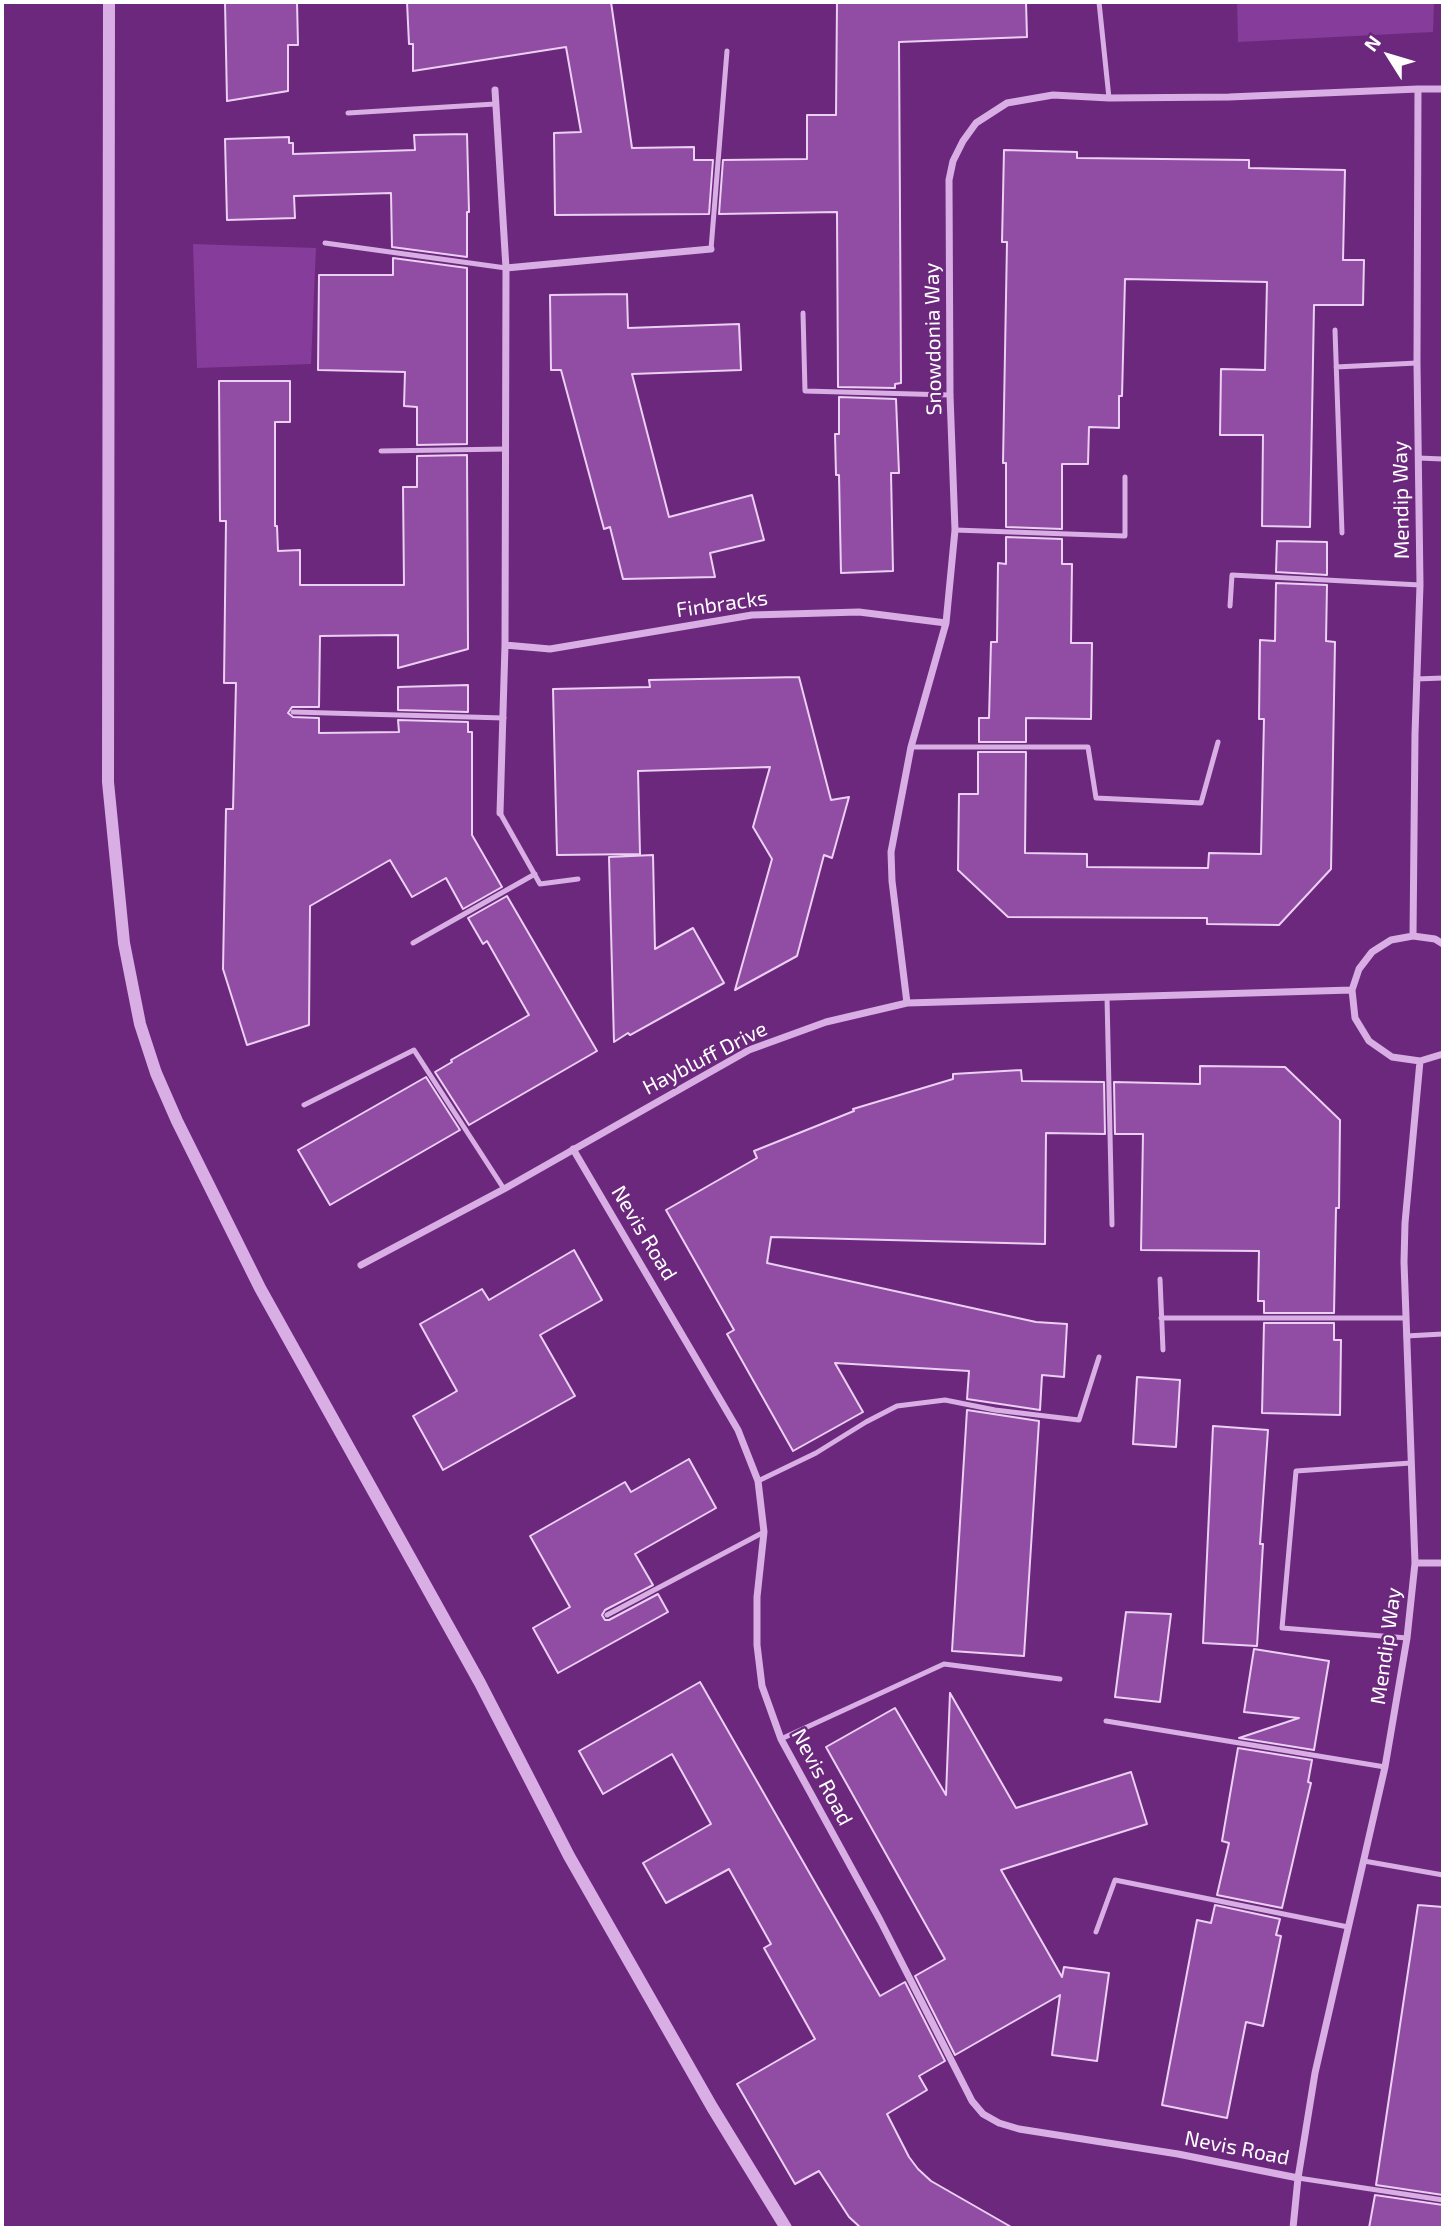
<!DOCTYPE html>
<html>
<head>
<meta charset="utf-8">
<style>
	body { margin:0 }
	#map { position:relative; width:1445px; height:2230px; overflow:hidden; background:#6b287d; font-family:"Exo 2",sans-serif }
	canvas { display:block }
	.frame { position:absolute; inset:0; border:4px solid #fff; pointer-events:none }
	.north { position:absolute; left:1354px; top:21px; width:70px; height:70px; -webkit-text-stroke:5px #6b287d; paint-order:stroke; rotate:307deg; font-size:19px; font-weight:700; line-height:28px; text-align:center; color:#fff }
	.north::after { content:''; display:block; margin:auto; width:24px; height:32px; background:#fff; clip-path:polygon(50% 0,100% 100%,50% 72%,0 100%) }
</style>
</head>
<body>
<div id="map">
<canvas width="1445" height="2230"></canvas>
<div class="frame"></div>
<div class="north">N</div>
</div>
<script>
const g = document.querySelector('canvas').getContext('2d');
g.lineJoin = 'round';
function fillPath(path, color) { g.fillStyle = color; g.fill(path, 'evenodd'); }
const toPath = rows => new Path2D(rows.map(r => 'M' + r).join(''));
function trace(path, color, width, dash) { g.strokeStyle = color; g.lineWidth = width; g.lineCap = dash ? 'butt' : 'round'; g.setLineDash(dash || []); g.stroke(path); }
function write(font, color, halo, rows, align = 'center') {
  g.font = font + ' "Exo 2",sans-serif'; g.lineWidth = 5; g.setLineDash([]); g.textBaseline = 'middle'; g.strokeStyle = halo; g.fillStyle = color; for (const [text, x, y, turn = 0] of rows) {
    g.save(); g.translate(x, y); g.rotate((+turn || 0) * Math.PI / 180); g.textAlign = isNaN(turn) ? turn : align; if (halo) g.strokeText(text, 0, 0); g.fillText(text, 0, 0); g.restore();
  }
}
fillPath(toPath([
	[1237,2,1434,2,1433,32,1238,42],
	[193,244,316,248,311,364,197,368]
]), '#863c9a');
const building = toPath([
	[225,2,297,2,298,45,288,45,288,91,227,101,225,2],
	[407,2,611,2,632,148,694,147,694,160,713,160,709,214,555,215,554,133,581,132,566,47,413,71,413,44,409,44,407,2],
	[837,2,1026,2,1027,37,899,42,901,383,895,384,895,388,838,387,837,212,719,214,723,160,807,159,807,115,836,115,837,2],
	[467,134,469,212,467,212,467,257,392,247,391,193,294,196,295,218,227,220,225,139,289,137,289,143,293,143,293,154,415,150,414,135,467,134],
	[1004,150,1077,152,1077,158,1249,160,1249,168,1345,170,1343,260,1364,260,1363,305,1314,305,1310,527,1262,526,1263,435,1220,435,1221,369,1265,370,1267,282,1125,279,1122,396,1119,396,1119,428,1089,427,1088,464,1062,464,1062,529,1006,527,1006,463,1003,463,1007,242,1002,242,1004,150],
	[393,258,467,268,467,444,417,445,417,407,404,406,405,372,318,370,319,275,393,275,393,258],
	[627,294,628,328,739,324,741,370,632,374,669,517,752,495,764,540,710,553,715,577,623,579,610,527,604,529,561,370,551,370,550,295,627,294],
	[219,381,290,381,290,422,275,422,275,526,277,526,278,551,300,550,300,585,404,585,403,487,417,487,417,456,467,455,468,649,398,668,398,635,320,636,319,707,292,707,288,713,293,717,319,718,319,733,399,732,398,720,468,722,468,732,472,732,472,835,502,887,463,909,446,878,412,897,390,860,310,906,309,1025,247,1045,223,969,226,809,233,809,236,683,224,683,226,521,220,521,219,381],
	[839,397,896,399,899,473,891,473,893,571,841,573,839,475,836,475,835,434,839,434,839,397],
	[1006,537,1062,539,1062,564,1072,564,1071,643,1092,643,1091,719,1026,718,1026,742,979,742,979,718,989,718,991,642,997,642,998,563,1006,564,1006,537],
	[1277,541,1327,542,1327,575,1276,572,1277,541],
	[1276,583,1327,585,1326,641,1335,642,1331,869,1279,925,1207,924,1207,918,1008,917,958,870,959,794,978,794,978,752,1026,752,1025,853,1087,854,1087,867,1208,868,1209,853,1261,854,1264,719,1259,719,1260,640,1275,641,1276,583],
	[799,677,831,800,849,797,832,858,824,855,797,956,735,990,772,859,753,827,770,767,638,771,640,854,557,855,553,689,650,687,649,680,799,677],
	[468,685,468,712,398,710,398,687,468,685],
	[653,855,655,949,693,928,724,983,630,1035,628,1033,614,1042,609,857,653,855],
	[507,896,597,1051,469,1125,435,1072,452,1062,451,1060,529,1015,487,941,483,944,468,918,507,896],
	[1200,1066,1285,1067,1340,1120,1339,1208,1336,1208,1334,1313,1264,1313,1264,1301,1258,1301,1259,1251,1141,1250,1143,1134,1115,1134,1114,1082,1200,1084,1200,1066],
	[1021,1070,1022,1081,1104,1082,1105,1134,1046,1133,1045,1244,771,1237,767,1263,1036,1322,1067,1324,1064,1377,1042,1375,1040,1410,967,1399,969,1371,835,1363,863,1412,793,1451,727,1334,734,1330,666,1210,757,1158,754,1151,854,1111,853,1109,953,1079,953,1074,1021,1070],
	[426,1077,460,1130,330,1205,298,1150,426,1077],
	[574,1250,602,1300,540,1335,575,1396,443,1470,413,1416,457,1391,420,1324,482,1289,489,1300,574,1250],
	[1264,1323,1334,1323,1334,1340,1341,1340,1340,1415,1262,1413,1264,1323],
	[1137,1377,1180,1380,1176,1447,1133,1444,1137,1377],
	[967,1410,1039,1421,1024,1656,952,1651,967,1410],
	[1213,1426,1268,1430,1260,1544,1263,1544,1257,1646,1203,1643,1213,1426],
	[689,1459,716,1508,635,1554,653,1585,605,1610,602,1615,605,1620,609,1620,658,1594,668,1612,558,1673,533,1628,570,1607,530,1536,625,1482,631,1492,689,1459],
	[1126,1612,1171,1614,1160,1702,1115,1697,1126,1612],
	[1254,1649,1329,1661,1314,1750,1239,1738,1299,1718,1244,1712,1254,1649],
	[700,1682,880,1996,905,1982,945,2061,919,2076,927,2090,887,2114,909,2157,918,2169,931,2181,1013,2228,861,2228,849,2217,819,2171,795,2184,737,2084,815,2039,764,1948,771,1944,729,1869,666,1903,643,1863,711,1824,672,1754,603,1794,579,1751,700,1682],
	[950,1693,1016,1808,1131,1772,1147,1824,1001,1870,1062,1977,1064,1967,1109,1973,1097,2061,1052,2055,1060,1995,955,2055,915,1976,945,1959,826,1747,895,1708,946,1795,950,1693],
	[1238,1748,1312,1760,1308,1782,1311,1783,1282,1908,1217,1895,1229,1843,1222,1841,1238,1748],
	[1215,1905,1280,1919,1276,1935,1281,1936,1263,2026,1246,2022,1227,2118,1162,2105,1197,1920,1211,1923,1215,1905],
	[1418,1905,1443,1907,1443,2195,1376,2185,1418,1905],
	[1375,2195,1443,2205,1443,2228,1369,2228,1375,2195]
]);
fillPath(building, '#904da3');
trace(building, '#ecd0f4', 2);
trace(toPath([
	[1099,2,1109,98],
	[348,113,495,104],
	[325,243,506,268],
	[711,249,727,51],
	[803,313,805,391,950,395],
	[1335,330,1342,533],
	[1336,367,1417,363],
	[381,451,506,449],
	[1418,458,1443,459],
	[955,530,1125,536,1125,477],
	[1230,606,1232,575,1420,585],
	[1416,679,1443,678],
	[293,712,504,718],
	[911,747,1088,747,1096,798,1201,803,1218,742],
	[500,813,540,884,578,879],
	[413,943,535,874],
	[1107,997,1112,1225],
	[304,1105,414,1050,504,1189],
	[1160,1279,1163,1350],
	[1161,1318,1405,1318],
	[1406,1336,1443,1334],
	[758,1481,816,1453,866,1422,897,1406,945,1400,995,1410,1079,1420,1099,1357],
	[607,1615,764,1532],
	[1407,1638,1282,1628,1296,1471,1411,1463],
	[1106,1721,1385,1767],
	[781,1739,944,1664,1060,1679],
	[1364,1861,1443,1875],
	[1096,1932,1115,1880,1348,1927],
	[1298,2178,1443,2200]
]), '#d8aee4', 5);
trace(toPath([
	[495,90,506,268,505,645,500,813],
	[506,268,711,249],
	[505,645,550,649,752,615,859,612,946,623],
	[1413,936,1415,734,1420,585,1417,363,1418,89,1443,89],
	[1443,944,1435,939,1413,936,1391,940,1372,952,1359,969,1352,990,1355,1018,1369,1041,1392,1057,1420,1061,1443,1054],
	[907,1003,892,881,891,852,911,747,946,623,955,530,950,395,949,180,953,161,963,141,976,123,1007,103,1053,95,1109,98,1229,97,1418,89],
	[573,1149,738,1430,758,1481,764,1532,757,1597,757,1645,762,1686,781,1739,880,1920,972,2101,983,2114,999,2123,1019,2129,1178,2154,1298,2178],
	[361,1265,504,1189,749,1050,826,1022,907,1003,1352,990],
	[1415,1563,1443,1563],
	[1293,2228,1298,2178,1315,2073,1385,1767,1407,1638,1415,1563,1404,1262,1405,1223,1420,1061]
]), '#d8aee4', 7);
trace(toPath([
	[109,2,108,782,124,943,140,1024,156,1073,177,1121,260,1288,480,1683,569,1856,712,2107,786,2228]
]), '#d8aee4', 12);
write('21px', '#fff', '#6b287d', [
	["Snowdonia Way",933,339,-91],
	["Mendip Way",1401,500,-91],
	["Finbracks",722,604,-8],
	["Haybluff Drive",705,1058,-27],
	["Nevis Road",644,1233,59],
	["Mendip Way",1386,1646,-82],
	["Nevis Road",822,1777,62],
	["Nevis Road",1237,2148,11]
]);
</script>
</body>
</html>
